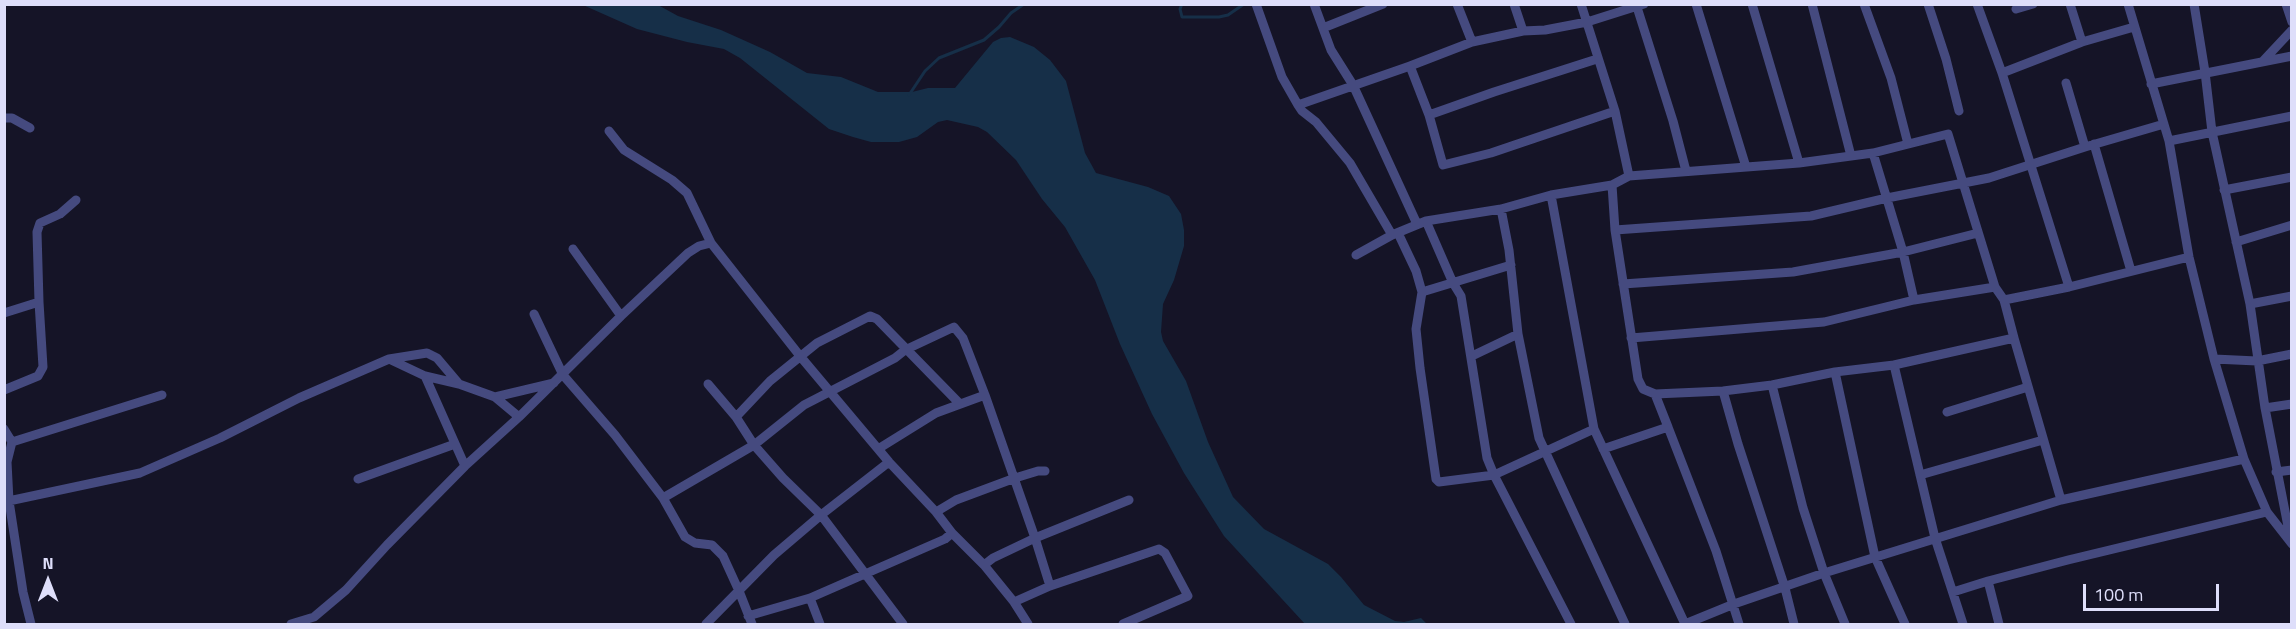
<!DOCTYPE html>
<html>
<head>
<meta charset="utf-8">
<style>
	body { margin:0 }
	#map { position:relative; width:2296px; height:629px; overflow:hidden; background:#151427; font-family:"Titillium Web",sans-serif }
	canvas { display:block }
	.frame { position:absolute; inset:0; border:6px solid #dedefa; pointer-events:none }
	.north { position:absolute; left:18px; top:551px; width:60px; height:60px; -webkit-text-stroke:4px #151427; paint-order:stroke; rotate:0deg; font-size:16px; font-weight:700; line-height:24px; text-align:center; color:#dedefa }
	.north::after { content:''; display:block; margin:auto; width:21px; height:27px; background:#dedefa; clip-path:polygon(50% 0,100% 100%,50% 72%,0 100%) }
	.scale { position:absolute; left:2083px; top:584px; width:136px; height:27px; box-sizing:border-box; border:3px solid #dedefa; border-top:0; padding-left:8px; font-size:18px; line-height:21px; white-space:nowrap; color:#dedefa; -webkit-text-stroke:4px #151427; paint-order:stroke }
</style>
</head>
<body>
<div id="map">
<canvas width="2296" height="629"></canvas>
<div class="frame"></div>
<div class="north">N</div>
<div class="scale">100 m</div>
</div>
<script>
const g = document.querySelector('canvas').getContext('2d');
g.lineJoin = 'round';
function fillPath(path, color) { g.fillStyle = color; g.fill(path, 'evenodd'); }
const toPath = rows => new Path2D(rows.map(r => 'M' + r).join(''));
function trace(path, color, width, dash) { g.strokeStyle = color; g.lineWidth = width; g.lineCap = dash ? 'butt' : 'round'; g.setLineDash(dash || []); g.stroke(path); }
fillPath(toPath([
	[583,5,658,5,678,16,721,30,770,52,807,73,841,77,878,92,912,92,928,88,955,88,993,42,1001,38,1010,37,1034,47,1050,60,1066,81,1085,153,1096,173,1148,187,1169,196,1181,214,1184,230,1184,246,1174,280,1163,304,1161,332,1163,341,1186,381,1208,442,1233,497,1264,529,1328,564,1341,577,1364,605,1395,621,1404,622,1421,618,1427,624,1305,624,1224,536,1184,473,1152,414,1120,344,1095,280,1065,227,1042,199,1016,160,987,132,978,127,947,120,938,122,917,137,899,142,871,142,853,137,829,129,740,58,724,49,687,42,637,29]
]), '#162f48');
trace(toPath([
	[1182,4,1180,9,1182,17,1219,17,1228,15,1244,4],
	[909,95,925,71,939,58,984,40,999,27,1011,13,1024,4]
]), '#162f48', 3);
trace(toPath([
	[1256,4,1282,77,1298,105,1302,111,1316,122,1350,163,1392,235],
	[1314,4,1331,50,1353,85,1417,224],
	[1457,4,1472,42],
	[1514,4,1523,31],
	[1581,4,1615,111,1629,176],
	[1636,4,1673,121,1686,171],
	[1696,4,1746,167],
	[1752,4,1799,163],
	[1812,4,1851,156],
	[1864,4,1891,78,1908,144],
	[1928,4,1946,59,1959,111],
	[1977,4,2002,73,2069,287,2189,257],
	[2070,4,2082,42],
	[2128,4,2169,141,2189,257,2214,359,2244,459,2267,512,2292,544],
	[2194,4,2205,72,2212,132,2250,304,2265,408,2291,542],
	[2286,4,2292,22],
	[2016,9,2033,4],
	[1323,28,1383,4],
	[2263,61,2292,30],
	[1410,66,1429,115,1443,165,1491,153,1615,111],
	[2002,73,2082,42,2134,27],
	[2066,83,2085,147],
	[2151,84,2292,56],
	[1298,105,1410,66,1472,42,1523,31,1545,30,1587,22,1644,4],
	[1429,115,1494,92,1597,59],
	[4,118,12,118,30,128],
	[609,131,624,150,672,180,687,193,711,243,800,356,889,462,936,512,952,533,984,565,1014,602,1028,624],
	[2169,141,2292,116],
	[2094,144,2131,271],
	[1873,153,1903,252,1914,300],
	[1612,185,1615,230,1638,379,1643,389,1655,394],
	[2224,190,2292,177],
	[1551,195,1594,429,1685,624],
	[1501,209,1509,250,1518,334,1539,438,1625,624],
	[1426,221,1453,283,1461,296,1487,458,1494,475,1571,624],
	[1615,230,1811,216,1887,198,1989,178,2085,147,2164,124],
	[1398,233,1416,271,1422,292,1416,329,1420,368,1436,479,1439,482,1494,475,1594,429],
	[2236,242,2292,225],
	[573,249,621,316],
	[1356,255,1392,235,1426,221,1501,209,1551,195,1612,185,1629,176,1799,163,1851,156,1873,153,1948,134,1995,287,2004,300],
	[1623,284,1793,272,1903,252,1978,233],
	[1422,292,1511,265],
	[2250,304,2292,296],
	[4,313,39,302,37,232,40,223,60,214,76,200],
	[534,314,563,375,615,435,663,498,685,537,695,543,712,545,723,556,739,591,752,624],
	[1631,338,1824,322,1914,300,1995,287],
	[2014,338,2004,300,2069,287],
	[1472,356,1518,334],
	[389,359,425,376,459,384],
	[2214,359,2257,361,2292,354],
	[1894,365,1935,538,1963,624],
	[1835,372,1894,365,2014,338,2061,500],
	[425,376,465,466],
	[708,384,736,417,754,445,783,478,821,515,903,624],
	[1772,385,1803,508,1824,573,1845,624],
	[4,390,38,376,43,367,39,302],
	[1723,391,1738,444,1785,588,1794,624],
	[495,397,519,417],
	[2265,408,2292,404],
	[1947,412,2028,387],
	[736,417,770,381,817,343,870,316,877,319,959,403],
	[1668,427,1655,394,1723,391,1772,385,1835,372,1875,557,1905,624],
	[4,429,12,442,7,462,9,501,23,592,31,624],
	[12,442,162,395],
	[878,449,936,413,985,395],
	[1603,449,1668,427,1716,551,1739,624],
	[2276,472,2292,470],
	[1920,475,2043,440],
	[358,479,455,444],
	[663,498,754,445,804,405,895,358,905,350,954,327,963,338,985,395,1035,538,1050,586],
	[4,502,140,473,220,438,299,398,389,359,427,353,437,358,459,384,495,397,554,383],
	[936,512,956,500,1015,478,1038,471,1045,471],
	[984,565,993,558,1035,538,1129,500],
	[1988,581,1999,624],
	[1953,592,1988,581,2068,560,2267,512],
	[810,598,820,624],
	[1014,602,1050,586,1159,549,1165,553,1188,596,1123,624],
	[748,616,810,598,945,539,952,533],
	[291,624,314,617,346,590,387,545,465,466,519,417,621,316,688,253,699,246,711,243],
	[706,624,774,555,821,515,889,462],
	[1685,624,1734,604,1824,573,2061,500,2244,459]
]), '#454a7f', 9);
</script>
</body>
</html>
